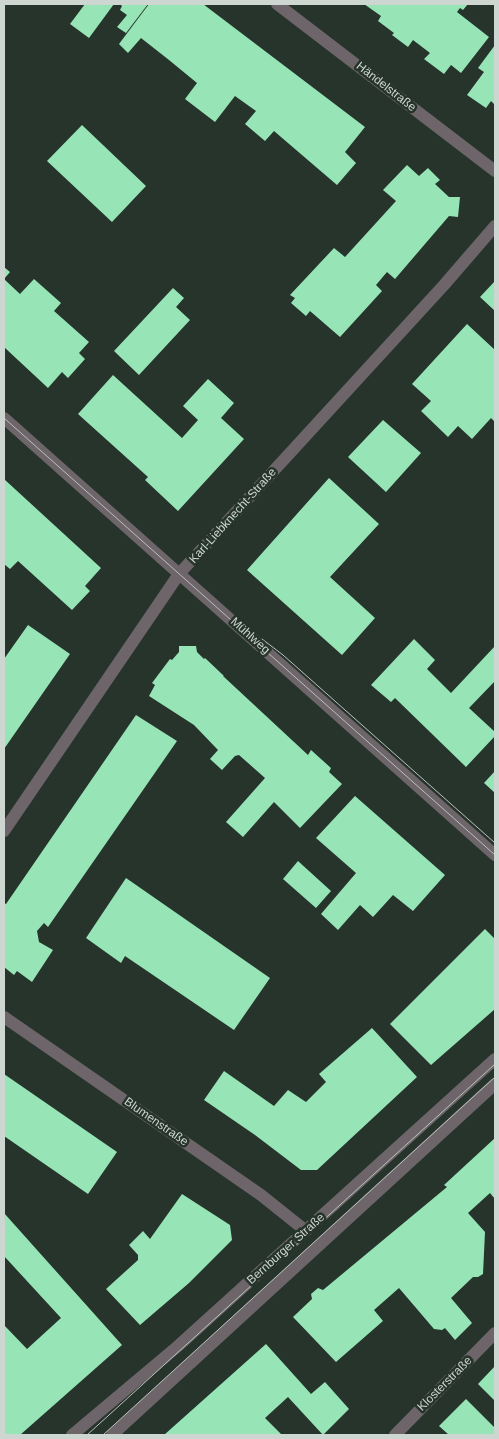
<!DOCTYPE html>
<html>
<head>
<meta charset="utf-8">
<style>
	body { margin:0 }
	#map { position:relative; width:499px; height:1439px; overflow:hidden; background:#26342c; font-family:Helvetica,sans-serif }
	canvas { display:block }
	.frame { position:absolute; inset:0; border:5px solid #cdd6d0; pointer-events:none }
</style>
</head>
<body>
<div id="map">
<canvas width="499" height="1439"></canvas>
<div class="frame"></div>
</div>
<script>
const g = document.querySelector('canvas').getContext('2d');
g.lineJoin = 'round';
function fillPath(path, color) { g.fillStyle = color; g.fill(path, 'evenodd'); }
const toPath = rows => new Path2D(rows.map(r => 'M' + r).join(''));
function trace(path, color, width, dash) { g.strokeStyle = color; g.lineWidth = width; g.lineCap = dash ? 'butt' : 'round'; g.setLineDash(dash || []); g.stroke(path); }
function write(font, color, halo, rows, align = 'center') {
  g.font = font + ' Helvetica,sans-serif'; g.lineWidth = 5; g.setLineDash([]); g.textBaseline = 'middle'; g.strokeStyle = halo; g.fillStyle = color; for (const [text, x, y, turn = 0] of rows) {
    g.save(); g.translate(x, y); g.rotate((+turn || 0) * Math.PI / 180); g.textAlign = isNaN(turn) ? turn : align; if (halo) g.strokeText(text, 0, 0); g.fillText(text, 0, 0); g.restore();
  }
}
fillPath(toPath([
	[85,4,114,4,89,38,70,24],
	[120,4,148,4,126,33,117,27,127,15,120,10,122,6],
	[149,4,203,4,365,127,345,152,356,163,337,185,274,131,265,141,245,124,256,111,235,96,215,122,185,99,197,83,169,60,141,38,128,53,119,44],
	[364,4,468,4,463,10,460,8,457,12,489,37,461,73,451,65,444,74,424,59,430,53,413,40,408,47,392,35,394,33,378,21,381,16],
	[495,45,495,105,491,101,486,108,467,95,484,72,478,68],
	[82,125,146,186,112,222,47,161],
	[407,165,419,176,428,168,440,180,435,184,449,197,460,197,458,217,449,216,395,279,387,272,376,285,382,291,340,337,310,311,306,316,291,303,295,298,290,295,334,248,345,257,396,201,383,190],
	[4,267,10,272,4,279,20,294,34,279,61,303,54,311,89,342,79,353,85,359,68,378,62,372,48,388,4,347],
	[495,281,495,311,480,297],
	[173,288,184,298,176,307,190,320,139,375,114,351],
	[467,324,495,350,495,422,491,418,472,439,458,426,448,437,421,411,431,401,412,384],
	[113,375,182,438,198,420,183,406,208,379,234,403,221,418,244,439,178,511,145,480,148,477,78,414],
	[383,420,421,453,386,492,348,457],
	[329,478,379,524,330,577,375,618,342,655,247,570],
	[4,479,101,568,85,586,90,591,72,610,18,561,10,569,4,564],
	[28,625,70,654,4,749,4,666,5,664,4,659],
	[414,639,435,660,427,669,451,693,495,646,495,681,469,708,495,732,495,736,466,767,395,698,391,702,371,685],
	[179,646,196,646,197,652,204,659,205,658,224,676,223,676,308,755,311,750,331,768,329,772,342,784,300,828,274,802,243,837,226,822,265,778,239,755,235,756,222,770,210,759,218,750,194,725,149,696,155,685,152,683,170,659,172,660,179,652],
	[136,715,177,741,48,927,44,923,37,931,39,942,53,950,32,982,17,971,14,975,4,967,4,903,6,904],
	[495,771,495,793,484,783],
	[355,796,445,875,413,911,393,895,373,917,360,905,338,930,321,914,356,873,316,838],
	[298,861,331,891,316,908,283,879],
	[126,878,270,978,234,1030,125,956,121,963,86,938],
	[485,929,495,939,495,1009,431,1065,390,1024],
	[372,1028,417,1077,317,1170,301,1170,255,1135,204,1100,224,1071,274,1106,288,1090,306,1102,326,1082,319,1074],
	[4,1074,117,1152,88,1194,4,1136],
	[495,1138,495,1199,490,1193,468,1213,485,1232,483,1274,478,1277,473,1277,451,1298,472,1323,455,1340,445,1328,442,1330,434,1329,399,1288,374,1310,383,1321,336,1362,293,1317,312,1299,311,1294,318,1288,323,1290,447,1187,444,1185],
	[182,1194,230,1225,232,1240,189,1283,140,1325,106,1289,138,1260,138,1255,129,1245,143,1231,150,1239],
	[4,1213,122,1345,20,1435,4,1435,4,1325,27,1349,61,1318,4,1256],
	[266,1344,311,1394,325,1382,349,1409,323,1435,288,1397,265,1418,282,1435,164,1435],
	[495,1366,495,1401,478,1384],
	[466,1399,495,1428,495,1435,449,1435,439,1426]
]), '#97e5b7');
trace(toPath([
	[277,4,495,171],
	[4,418,495,855],
	[4,831,179,574,444,285,495,226],
	[4,1017,261,1195,306,1231],
	[72,1435,178,1346,495,1059],
	[112,1435,495,1084],
	[395,1435,495,1333]
]), '#6d6569', 12);
trace(toPath([
	[4,418,495,855],
	[262,639,283,655,495,843],
	[87,1435,495,1064],
	[103,1435,495,1077]
]), '#b9c3bc', 1);
write('12px', '#cdd6d0', '#26342c', [
	["Händelstraße",386,87,38],
	["Karl-Liebknecht-Straße",233,516,-48],
	["Mühlweg",250,636,42],
	["Blumenstraße",156,1122,35],
	["Bernburger Straße",286,1249,-42],
	["Klosterstraße",445,1384,-45]
]);
</script>
</body>
</html>
